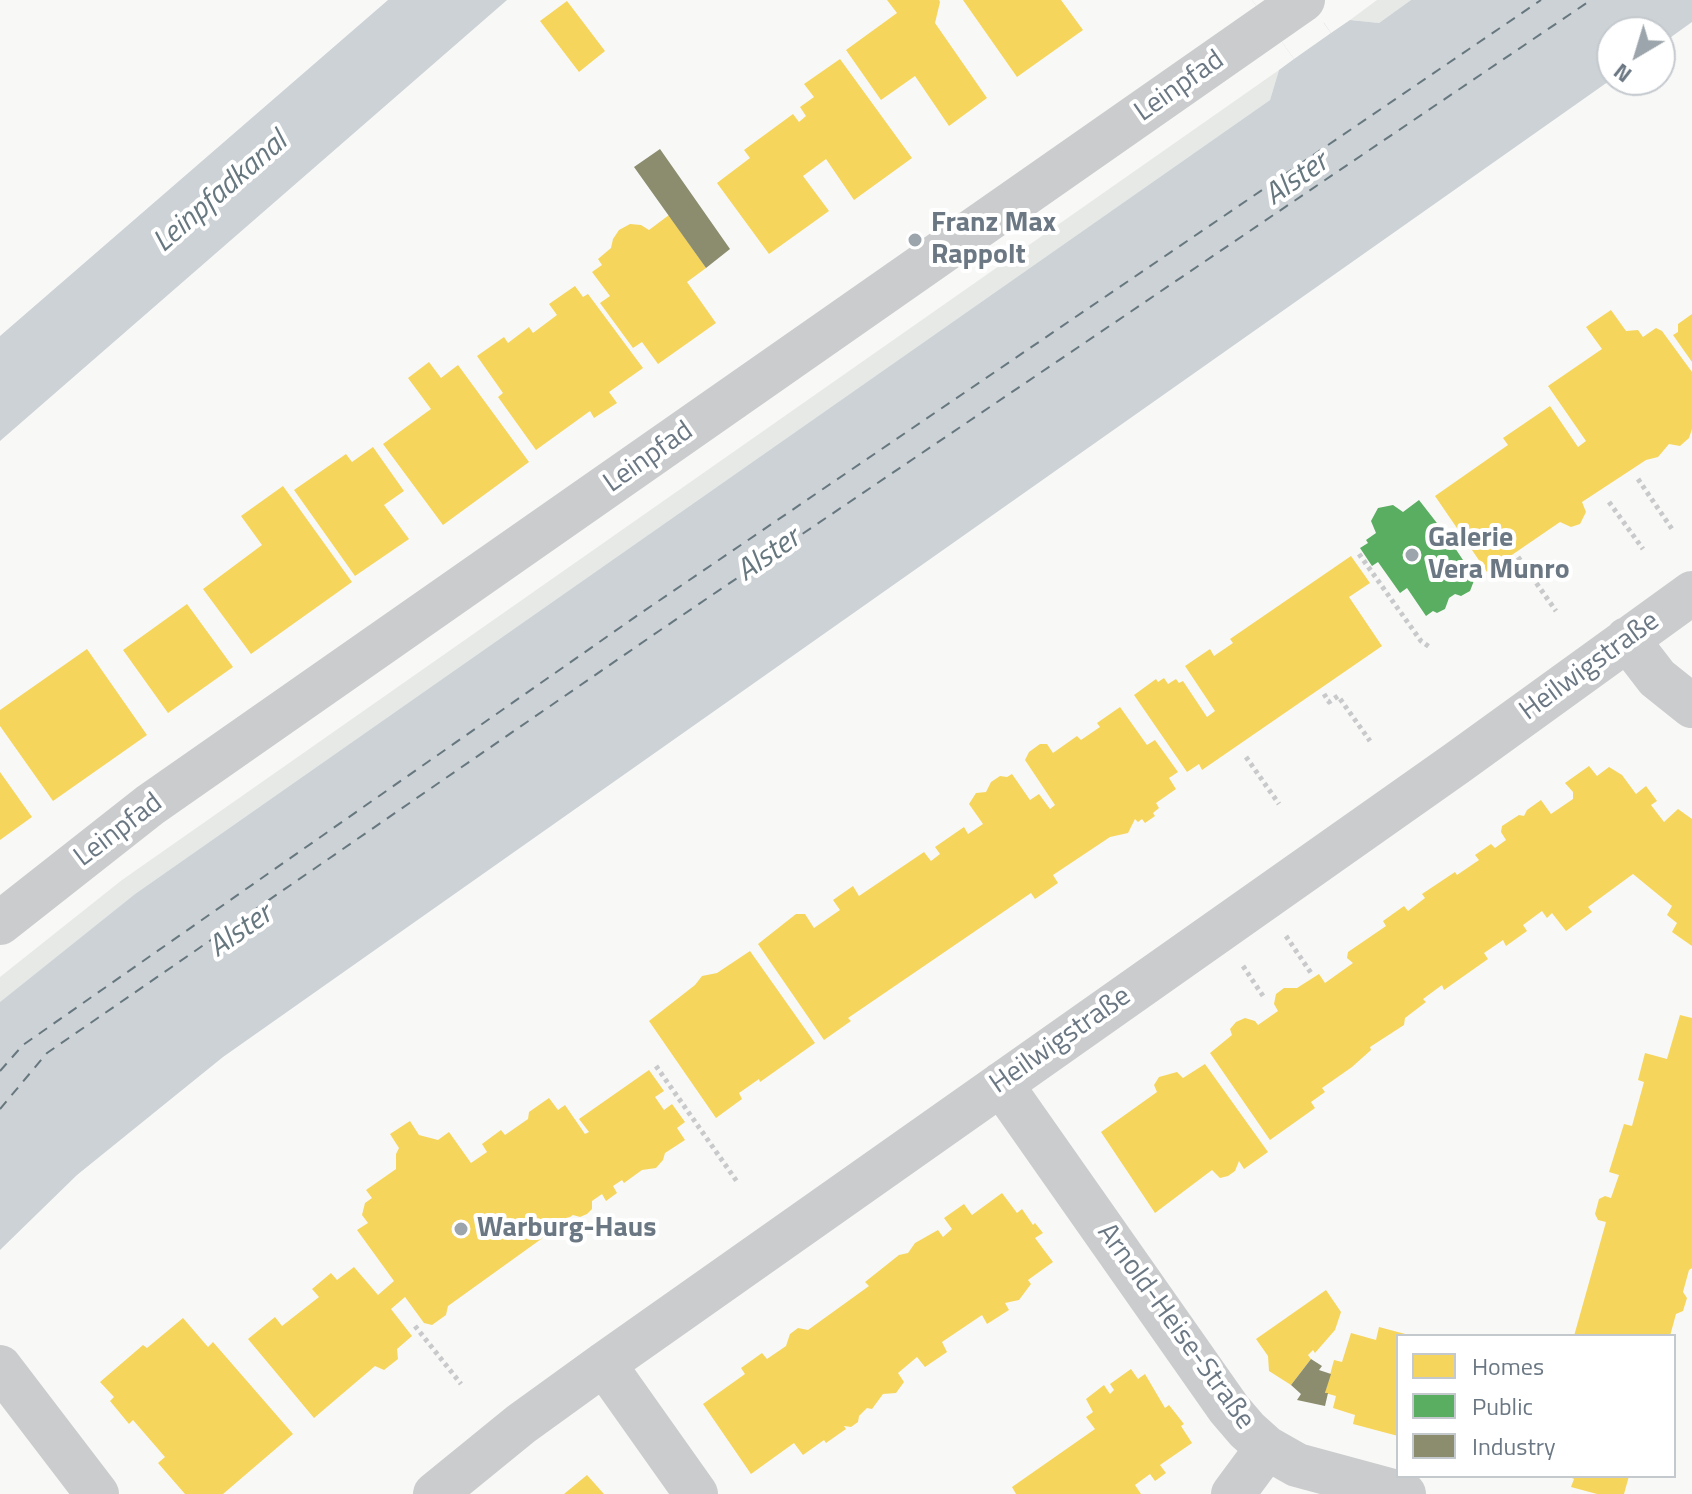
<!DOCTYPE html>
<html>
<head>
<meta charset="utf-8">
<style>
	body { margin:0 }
	#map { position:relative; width:1692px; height:1494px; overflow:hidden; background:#f8f8f7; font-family:"Titillium Web",sans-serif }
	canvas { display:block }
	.legend { position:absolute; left:1396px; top:1334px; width:280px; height:144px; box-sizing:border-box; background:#fff; border:2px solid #c4c9ce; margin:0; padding:10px 14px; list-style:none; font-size:24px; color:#6b7884 }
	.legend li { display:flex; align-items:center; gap:16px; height:40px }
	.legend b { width:40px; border:2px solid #c4c9ce }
	.north { position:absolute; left:1596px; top:16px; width:80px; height:80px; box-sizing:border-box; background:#fff; border:2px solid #c4c9ce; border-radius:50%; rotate:218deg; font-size:22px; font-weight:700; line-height:32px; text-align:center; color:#6b7884 }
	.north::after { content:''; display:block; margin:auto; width:28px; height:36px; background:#9ca5ac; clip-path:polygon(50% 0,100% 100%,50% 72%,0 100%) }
</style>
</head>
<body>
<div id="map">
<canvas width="1692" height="1494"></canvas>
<ul class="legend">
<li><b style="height:22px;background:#f6d55c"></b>Homes</li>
<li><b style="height:22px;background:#5aae61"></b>Public</li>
<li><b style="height:22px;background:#8c8c6e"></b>Industry</li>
</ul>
<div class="north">N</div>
</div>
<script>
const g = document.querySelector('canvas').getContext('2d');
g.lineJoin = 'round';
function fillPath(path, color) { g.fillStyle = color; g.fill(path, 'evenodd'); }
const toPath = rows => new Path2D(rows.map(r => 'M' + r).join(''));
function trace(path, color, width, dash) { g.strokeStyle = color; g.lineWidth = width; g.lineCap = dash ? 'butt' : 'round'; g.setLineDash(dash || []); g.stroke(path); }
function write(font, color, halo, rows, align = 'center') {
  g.font = font + ' "Titillium Web",sans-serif'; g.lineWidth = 8; g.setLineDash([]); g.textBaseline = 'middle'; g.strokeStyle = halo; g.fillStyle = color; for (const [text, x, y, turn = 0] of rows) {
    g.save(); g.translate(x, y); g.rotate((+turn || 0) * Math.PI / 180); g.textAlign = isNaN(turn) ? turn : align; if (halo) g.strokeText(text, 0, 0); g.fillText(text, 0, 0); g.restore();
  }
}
fillPath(toPath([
	[1377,0,1411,0,1379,23,1350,20],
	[1279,70,1270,100,135,894,0,1002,0,977,122,880]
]), '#e6e9e5');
fillPath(toPath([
	[388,0,507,0,0,441,0,336],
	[1252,0,1324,23,1331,33,1350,20,1379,23,1411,0,1692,0,1692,22,1660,45,1660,32,1612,32,1612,79,223,1057,77,1175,0,1250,0,1002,135,894,1270,100,1279,70,1294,59]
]), '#ccd2d5');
fillPath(toPath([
	[1252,0,1307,0,1331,33,1294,59]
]), '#f8f8f7');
fillPath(toPath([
	[887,0,939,0,940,2,935,23,987,98,949,126,915,76,881,100,846,50,897,13],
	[963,0,1061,0,1083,30,1017,77],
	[567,1,605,51,579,72,540,21],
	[840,59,912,158,854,200,826,159,803,176,829,211,769,254,717,183,750,158,744,150,793,114,799,122,806,116,800,107,814,97,804,84],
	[669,215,706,268,687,282,716,323,658,364,642,342,633,348,600,303,610,296,592,272,602,265,598,259,611,248,613,239,619,230,630,224,641,225,649,230],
	[575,286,583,297,588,294,643,368,609,392,617,403,594,418,590,411,536,450,498,397,503,393,477,356,504,337,508,343,529,327,533,333,557,315,549,304],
	[1611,310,1626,331,1638,330,1643,337,1656,328,1662,331,1692,372,1692,429,1689,438,1680,446,1669,444,1658,457,1646,460,1582,502,1586,512,1580,524,1571,527,1560,522,1487,572,1435,496,1508,445,1503,438,1550,406,1578,447,1586,441,1548,386,1602,349,1586,327],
	[1692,314,1692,362,1673,335,1678,332,1678,324],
	[429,362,441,378,458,365,529,462,443,525,383,444,431,409,408,378],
	[373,447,404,491,384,505,409,539,355,576,294,490,346,454,352,462],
	[283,486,352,582,251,654,203,589,262,545,241,516],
	[1351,556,1370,583,1349,597,1382,646,1202,770,1199,764,1187,772,1134,695,1156,679,1158,682,1164,678,1168,684,1176,679,1179,683,1183,681,1207,717,1215,711,1185,666,1210,649,1214,656,1233,643,1230,639],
	[187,604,233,667,168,713,123,650],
	[87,649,147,735,53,801,0,726,0,710],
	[1120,707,1147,745,1155,740,1178,772,1169,778,1176,789,1156,803,1159,808,1153,813,1155,816,1145,823,1142,819,1138,822,1135,819,1128,833,1110,837,1053,875,1058,883,1035,899,1031,893,848,1018,851,1021,824,1040,758,944,796,914,805,914,814,928,840,910,833,900,853,886,859,896,924,852,931,861,940,854,935,847,964,827,968,834,983,824,969,804,976,793,986,792,991,782,1000,776,1007,777,1012,774,1030,800,1039,794,1050,809,1055,805,1025,760,1029,752,1040,744,1047,744,1053,753,1077,736,1081,740,1100,727,1097,723],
	[1589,766,1597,776,1609,767,1622,775,1636,794,1646,786,1657,801,1651,805,1664,822,1678,809,1692,819,1692,946,1672,932,1677,923,1667,915,1672,906,1633,874,1588,907,1592,912,1566,931,1552,913,1547,918,1542,911,1523,925,1527,931,1506,946,1503,940,1484,953,1488,959,1444,990,1442,985,1423,999,1426,1002,1405,1018,1404,1025,1370,1047,1371,1050,1352,1067,1322,1088,1325,1092,1311,1102,1315,1108,1270,1140,1210,1053,1232,1035,1230,1029,1236,1022,1245,1018,1255,1021,1258,1025,1278,1011,1274,1004,1276,994,1284,988,1297,988,1319,974,1325,983,1353,963,1347,958,1348,952,1386,926,1383,921,1404,906,1408,911,1425,898,1422,894,1455,872,1457,875,1479,860,1475,855,1491,844,1495,848,1506,840,1501,832,1502,826,1519,815,1524,816,1527,810,1541,800,1551,814,1573,799,1573,792,1565,783],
	[0,772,32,817,0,840],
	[750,951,815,1043,760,1082,759,1079,739,1093,742,1099,716,1118,649,1021,695,985,702,976,717,973],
	[1680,1015,1692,1018,1692,1268,1689,1270,1683,1292,1687,1298,1683,1311,1676,1314,1670,1336,1574,1336,1606,1222,1598,1220,1595,1214,1599,1199,1605,1196,1611,1198,1619,1175,1609,1172,1624,1124,1632,1126,1644,1082,1638,1080,1645,1053,1667,1059],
	[1205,1064,1268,1152,1244,1169,1239,1161,1235,1171,1228,1176,1220,1178,1212,1170,1155,1213,1101,1132,1157,1092,1154,1085,1159,1077,1177,1072,1183,1078],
	[649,1070,664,1091,655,1097,664,1110,672,1104,685,1122,677,1128,685,1140,665,1153,663,1160,656,1168,642,1170,624,1183,622,1180,613,1186,617,1193,606,1201,602,1194,592,1201,592,1209,587,1214,580,1217,573,1215,564,1221,558,1234,544,1237,448,1306,446,1315,432,1325,424,1323,405,1297,391,1309,412,1336,397,1349,398,1359,384,1370,375,1366,314,1418,248,1339,275,1317,282,1326,319,1297,312,1289,331,1273,337,1280,354,1267,378,1295,394,1281,357,1230,368,1223,362,1215,365,1203,372,1198,366,1190,396,1169,396,1154,399,1148,390,1134,410,1121,419,1135,438,1140,449,1132,471,1163,487,1152,482,1144,501,1130,505,1135,528,1119,529,1112,549,1098,558,1110,565,1105,585,1134,589,1132,579,1119],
	[1002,1193,1017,1213,1022,1209,1033,1225,1035,1223,1043,1233,1035,1238,1053,1262,1028,1280,1031,1284,1019,1300,1005,1303,1009,1310,987,1324,982,1315,942,1342,947,1352,925,1367,917,1357,898,1373,904,1382,896,1393,883,1394,872,1409,867,1408,859,1416,858,1422,851,1427,844,1426,846,1429,826,1443,824,1440,803,1455,794,1443,751,1474,703,1404,745,1374,741,1368,762,1353,767,1359,786,1346,790,1334,798,1328,808,1330,869,1286,865,1282,899,1255,908,1253,915,1243,938,1230,943,1237,952,1229,944,1218,964,1204,972,1215],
	[1326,1290,1341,1312,1335,1330,1315,1353,1313,1350,1308,1355,1311,1359,1291,1385,1269,1371,1268,1356,1256,1339],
	[183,1318,208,1347,213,1342,293,1434,223,1494,185,1494,158,1463,165,1457,133,1420,129,1424,110,1401,114,1397,100,1382,143,1345,147,1348],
	[1379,1327,1409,1335,1398,1336,1398,1436,1353,1424,1355,1415,1333,1408,1336,1396,1325,1393,1334,1360,1342,1362,1351,1333,1376,1340],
	[1131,1369,1138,1379,1145,1374,1165,1408,1169,1405,1184,1424,1181,1426,1192,1443,1160,1465,1166,1473,1155,1481,1150,1474,1135,1485,1141,1494,1016,1494,1012,1487,1095,1429,1086,1417,1093,1412,1086,1399,1104,1385,1110,1394,1114,1390,1110,1384],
	[587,1475,604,1494,564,1494],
	[1568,1476,1629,1476,1624,1494,1597,1494,1571,1487,1574,1479]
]), '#f6d55c');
fillPath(toPath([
	[1419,500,1447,536,1475,578,1470,591,1461,596,1455,594,1449,598,1445,609,1437,613,1433,611,1426,616,1407,588,1400,593,1378,562,1372,566,1360,548,1368,543,1366,540,1376,533,1371,521,1378,508,1393,505,1403,512]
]), '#5aae61');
fillPath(toPath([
	[660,149,730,249,706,268,634,167],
	[1311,1359,1322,1366,1319,1370,1331,1374,1325,1393,1328,1393,1325,1406,1297,1400,1301,1394,1291,1385]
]), '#8c8c6e');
trace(toPath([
	[0,1071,23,1045,638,615,1541,0],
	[0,1109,47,1053,659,631,1591,0]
]), '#67777f', 2, [10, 8]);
trace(toPath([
	[1638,479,1672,529],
	[1609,502,1643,549],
	[1359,554,1421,641,1431,648],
	[1518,557,1556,611],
	[1324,694,1329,702,1338,696,1370,741],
	[1246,757,1279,804],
	[1286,936,1311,973],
	[1243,966,1265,999],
	[656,1066,738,1183],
	[415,1326,461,1384]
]), '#c8c9ca', 5, [4, 4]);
trace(toPath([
	[1627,639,1657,678,1692,706],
	[0,923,150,805,1303,0],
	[1001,1084,1229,1409,1247,1430,1267,1448,1297,1465,1404,1494],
	[604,1364,696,1494],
	[0,1367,97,1494],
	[435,1494,521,1424,604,1364,1457,763,1692,593],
	[1233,1494,1267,1448]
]), '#cbcccd', 44);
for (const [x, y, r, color] of [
	[915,240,8,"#9ca5ac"],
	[1412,555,8,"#9ca5ac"],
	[461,1229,8,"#9ca5ac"]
]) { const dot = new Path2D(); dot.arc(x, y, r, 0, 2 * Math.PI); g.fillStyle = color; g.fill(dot); trace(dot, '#fff', 3); }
write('28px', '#6b7884', '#fff', [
	["Leinpfad",1180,87,-35],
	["Leinpfad",649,458,-35],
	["Heilwigstraße",1590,667,-36],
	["Leinpfad",119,831,-37],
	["Heilwigstraße",1061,1041,-35],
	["Arnold-Heise-Straße",1175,1327,54]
]);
write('bold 28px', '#6b7884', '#fff', [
	["Franz Max",931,224],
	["Rappolt",931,256],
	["Galerie",1428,539],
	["Vera Munro",1428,571],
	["Warburg-Haus",477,1229]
], 'left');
write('italic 30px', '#67777f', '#fff', [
	["Alster",1297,180,-35],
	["Leinpfadkanal",221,193,-41],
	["Alster",769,556,-35],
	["Alster",241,932,-35]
]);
</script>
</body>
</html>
